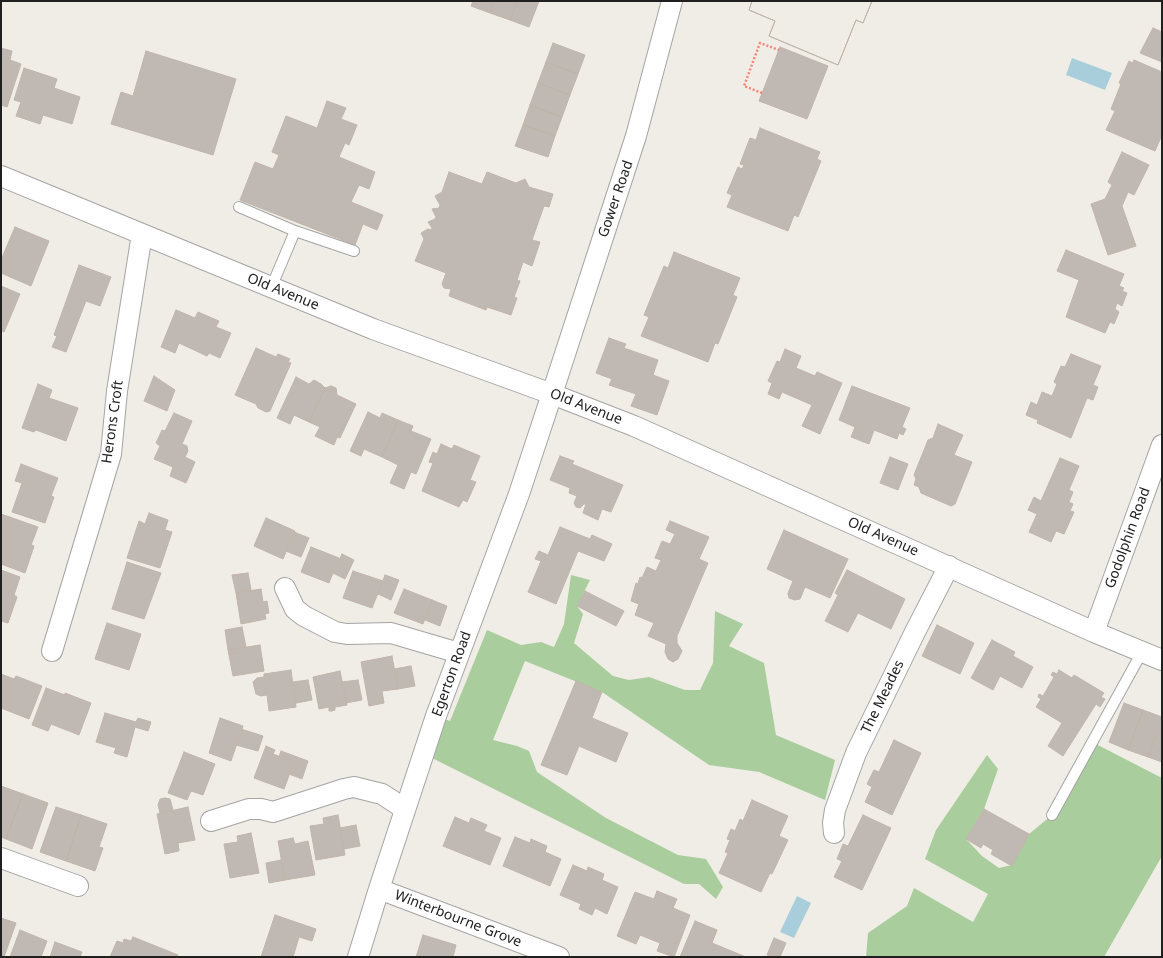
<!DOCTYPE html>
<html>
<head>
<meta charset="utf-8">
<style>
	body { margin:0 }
	#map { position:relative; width:1163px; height:958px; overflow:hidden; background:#f0ede6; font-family:"Noto Sans",sans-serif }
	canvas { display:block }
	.frame { position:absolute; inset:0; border:2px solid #202020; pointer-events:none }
</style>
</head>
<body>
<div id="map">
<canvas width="1163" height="958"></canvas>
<div class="frame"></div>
</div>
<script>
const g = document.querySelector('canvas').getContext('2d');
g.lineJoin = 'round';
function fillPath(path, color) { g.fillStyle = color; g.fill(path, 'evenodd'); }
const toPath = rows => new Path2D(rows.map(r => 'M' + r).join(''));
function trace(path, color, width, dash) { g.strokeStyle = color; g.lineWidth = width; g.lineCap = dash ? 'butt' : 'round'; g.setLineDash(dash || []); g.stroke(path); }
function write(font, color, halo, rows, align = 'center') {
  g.font = font + ' "Noto Sans",sans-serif'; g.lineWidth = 4; g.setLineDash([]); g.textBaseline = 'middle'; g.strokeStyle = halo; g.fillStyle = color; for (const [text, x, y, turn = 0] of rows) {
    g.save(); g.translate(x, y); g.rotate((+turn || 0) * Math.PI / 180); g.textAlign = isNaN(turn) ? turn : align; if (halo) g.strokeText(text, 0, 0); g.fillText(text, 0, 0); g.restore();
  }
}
fillPath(toPath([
	[571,575,590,580,577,606,583,614,574,643,613,676,629,680,649,677,685,690,700,690,713,663,715,611,743,624,729,646,764,663,776,735,835,760,825,800,759,772,709,765,602,692,525,661,493,740,517,746,529,751,537,772,606,818,678,855,706,859,723,887,716,899,699,884,684,884,424,754,436,716,450,721,487,630,521,645,541,642,554,647,564,624],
	[1092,742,1162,778,1162,856,1104,957,866,957,868,933,907,906,914,888,973,922,988,894,925,859,936,830,987,755,998,769,984,809,966,839,982,856,999,868,1012,865,1029,834,1052,815]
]), '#aacd9d');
fillPath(toPath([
	[1072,58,1112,73,1105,90,1066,75],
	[797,896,811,903,794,938,780,932]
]), '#a9cedb');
const building = toPath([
	[473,1,494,1,490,13,471,6,473,1],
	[494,1,517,1,510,20,490,13,494,1],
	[517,1,539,1,529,27,510,20,517,1],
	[872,1,863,23,856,20,838,65,769,36,775,21,749,10,752,1,872,1],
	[872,1,863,23,856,20,838,65,769,36,775,21,749,10,752,1,872,1],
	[1153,28,1162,32,1162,62,1140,53,1153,28],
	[553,43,585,55,578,74,546,62,553,43],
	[780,47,828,66,807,119,759,101,780,47],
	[1,48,12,51,10,60,21,64,7,107,1,105,1,48],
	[146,51,236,79,213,155,111,124,121,92,133,96,146,51],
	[1134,60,1162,72,1162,135,1155,151,1106,130,1115,111,1111,109,1121,84,1119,83,1129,61,1133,63,1134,60],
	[546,62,578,74,570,95,538,83,546,62],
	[24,68,57,79,54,88,80,97,72,124,43,115,40,124,16,116,21,102,14,100,24,68],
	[538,83,570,95,562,117,530,105,538,83],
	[327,101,346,108,341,119,357,125,349,145,345,143,339,157,375,172,369,189,359,185,351,202,383,215,377,230,363,224,355,245,240,200,255,162,273,169,279,155,272,152,286,116,317,128,327,101],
	[530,105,562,117,555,136,523,125,530,105],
	[523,125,555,136,548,157,515,146,523,125],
	[760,128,820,152,817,159,821,161,798,217,794,215,788,231,727,207,732,195,727,193,738,167,742,169,744,165,740,164,750,138,756,140,760,128],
	[1122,152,1149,165,1134,195,1128,192,1122,206,1136,246,1108,255,1091,204,1105,199,1112,185,1108,182,1122,152],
	[449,172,482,184,487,172,516,183,525,179,529,187,553,194,549,207,544,206,532,240,540,242,532,266,523,262,517,280,520,281,514,297,517,298,511,315,487,307,486,310,449,296,451,289,444,288,442,284,446,273,415,261,424,239,421,233,428,229,431,230,432,228,428,222,435,219,436,217,432,209,439,208,440,205,435,196,442,192,449,172],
	[15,227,49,241,31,286,1,273,1,260,15,227],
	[1066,250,1124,274,1119,286,1124,288,1122,291,1127,293,1122,306,1117,303,1115,309,1119,312,1114,324,1110,322,1105,333,1066,317,1079,280,1057,271,1066,250],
	[674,252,740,278,733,295,737,297,718,344,715,343,708,362,641,336,649,317,644,315,664,266,668,268,674,252],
	[79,265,111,277,100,306,86,301,66,352,52,347,57,336,54,335,79,265],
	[1,286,20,294,4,332,1,331,1,286],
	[176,310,195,318,198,312,219,321,216,327,231,333,220,358,209,353,207,356,179,343,175,353,161,347,176,310],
	[609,338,626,344,624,348,658,360,653,375,669,381,657,415,631,406,636,394,609,385,612,379,596,373,609,338],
	[256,348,276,357,278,354,290,359,288,362,291,363,270,411,266,412,258,408,256,404,235,395,256,348],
	[785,349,801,356,796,368,815,376,817,372,842,383,820,434,802,426,812,405,782,392,779,399,768,394,772,383,768,381,777,361,780,362,785,349],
	[1071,354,1101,366,1093,385,1098,387,1093,400,1087,398,1071,438,1037,423,1038,420,1026,415,1031,402,1037,405,1042,392,1052,396,1057,384,1054,382,1061,366,1065,367,1071,354],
	[154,376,175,390,167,411,144,401,154,376],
	[296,377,309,384,314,380,321,384,325,388,309,422,294,415,290,424,277,418,296,377],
	[38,384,52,390,49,398,78,408,66,441,36,430,34,432,22,428,38,384],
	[331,386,336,388,337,395,356,404,340,438,337,437,334,445,315,436,320,427,309,422,325,388,331,386],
	[852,386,910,408,902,427,906,429,903,435,899,433,897,439,874,430,869,444,851,437,855,427,839,420,852,386],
	[368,412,380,418,382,413,398,420,382,457,364,449,361,456,350,451,368,412],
	[174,413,192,421,182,444,187,446,188,451,185,457,195,462,186,483,170,476,173,467,154,459,160,446,156,443,162,430,165,431,174,413],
	[398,420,413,426,411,431,431,439,416,474,411,472,404,489,390,483,398,465,382,457,398,420],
	[938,424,963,435,954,455,972,462,955,504,951,506,921,493,919,487,914,485,916,479,914,475,928,440,933,438,938,424],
	[441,444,452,449,454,445,480,456,470,480,476,482,467,502,463,500,459,507,422,491,433,463,429,462,433,452,437,454,441,444],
	[560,456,574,461,572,464,623,485,611,512,602,509,598,520,583,513,586,504,584,504,580,508,576,507,574,503,577,496,569,493,570,488,550,480,560,456],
	[890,457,908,464,898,490,880,483,890,457],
	[1060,458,1079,466,1069,490,1073,492,1069,502,1073,504,1070,511,1074,512,1064,534,1056,531,1051,542,1029,532,1037,514,1028,510,1034,497,1041,501,1060,458],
	[21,464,58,478,51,496,54,497,45,523,12,512,22,483,15,481,21,464],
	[149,513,168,520,165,530,172,532,160,568,127,558,139,521,145,524,149,513],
	[1,514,38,527,31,545,34,546,25,573,1,564,1,514],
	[266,518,295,531,283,559,254,546,266,518],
	[670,521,709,537,699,559,708,563,677,636,677,643,682,651,678,659,673,662,668,659,665,652,666,644,648,636,654,623,635,615,639,604,631,601,636,583,638,584,640,577,642,578,647,567,656,571,661,560,655,558,662,541,670,544,675,534,666,530,670,521],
	[560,527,590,539,592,535,612,544,604,561,578,551,556,604,528,592,541,561,535,559,539,551,548,555,560,527],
	[784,530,848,559,830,598,805,587,800,599,795,600,789,598,788,593,793,581,767,569,784,530],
	[294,532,309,538,301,557,286,551,294,532],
	[311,547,339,558,329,583,301,572,311,547],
	[342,554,354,560,345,579,333,573,342,554],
	[127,562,161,573,144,619,112,609,127,562],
	[1,570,20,577,14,595,17,597,8,623,1,621,1,570],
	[847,570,905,599,891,629,858,613,848,632,825,621,838,595,835,593,847,570],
	[353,571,383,581,372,608,343,598,353,571],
	[248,573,251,590,236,593,232,575,248,573],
	[385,575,399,580,391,600,378,594,385,575],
	[261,589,263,602,267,601,269,613,265,614,266,619,241,624,236,593,261,589],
	[404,589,432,600,423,624,394,613,404,589],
	[585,591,624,611,616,626,577,606,585,591],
	[432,600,447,606,440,626,425,620,432,600],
	[107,623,141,634,129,670,95,659,107,623],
	[937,625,974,643,960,674,922,656,937,625],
	[242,627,246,647,228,650,225,630,242,627],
	[992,640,1015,652,1013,656,1033,667,1022,688,1000,676,993,690,971,678,992,640],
	[260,645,264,671,233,676,228,650,260,645],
	[392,656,398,689,382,691,384,703,369,706,361,662,392,656],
	[411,666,415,686,398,689,394,669,411,666],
	[291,670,296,707,269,711,267,695,261,696,256,694,253,682,257,678,264,677,264,674,291,670],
	[1059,670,1072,678,1074,675,1104,693,1101,697,1105,699,1100,707,1096,704,1063,756,1048,746,1062,723,1036,707,1041,699,1038,697,1039,694,1043,696,1054,677,1051,675,1053,672,1057,674,1059,670],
	[340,671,347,705,335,707,335,710,332,711,329,711,329,707,319,709,313,677,340,671],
	[1,674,14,679,16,676,42,686,29,719,1,708,1,674],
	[308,680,312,700,296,703,293,682,308,680],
	[358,680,362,700,346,703,342,682,358,680],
	[576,681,602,692,592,718,628,733,616,762,579,746,567,775,541,765,576,681],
	[46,688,65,695,65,693,91,703,79,735,51,724,48,731,32,725,46,688],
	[1124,703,1143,710,1128,750,1109,742,1124,703],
	[1143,710,1162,717,1148,757,1128,750,1143,710],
	[105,713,136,722,138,718,151,722,148,731,135,727,127,757,114,753,116,748,96,742,105,713],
	[220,718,243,726,231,761,209,753,220,718],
	[1162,720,1162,762,1148,757,1162,720],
	[241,729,263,736,258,751,236,745,241,729],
	[894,740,921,753,892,815,865,802,872,787,867,784,874,770,879,772,894,740],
	[266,746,275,750,273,754,294,762,284,789,254,778,266,746],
	[281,751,308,761,302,779,289,774,293,762,279,757,281,751],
	[184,752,215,764,203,795,191,791,187,800,168,793,184,752],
	[1,786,23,794,6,839,1,837,1,786],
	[23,794,48,803,32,849,6,839,23,794],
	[165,798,170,799,173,810,160,813,158,805,160,799,165,798],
	[752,800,788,816,779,836,788,840,772,874,770,873,761,892,719,873,728,853,725,852,730,840,727,839,731,829,735,831,740,819,743,821,752,800],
	[56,807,81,815,66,861,40,852,56,807],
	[188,807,195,840,178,843,179,851,165,854,157,814,188,807],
	[984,809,1029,834,1012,866,991,854,993,850,983,844,981,848,966,839,984,809],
	[81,815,107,824,99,847,103,848,95,871,66,861,81,815],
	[338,815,345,855,316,860,310,826,324,824,323,818,338,815],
	[863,815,891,828,862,890,834,877,842,861,837,859,843,844,848,846,863,815],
	[455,817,469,823,471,818,487,825,484,831,501,838,490,865,443,846,455,817],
	[356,825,360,846,344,849,340,828,356,825],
	[251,833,259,873,230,878,224,844,238,842,237,836,251,833],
	[515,837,530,843,531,839,547,846,545,852,561,859,550,886,503,866,515,837],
	[293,838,295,844,308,841,315,875,285,880,278,841,293,838],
	[281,860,285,880,269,883,266,863,281,860],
	[573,865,587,871,588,867,604,874,602,880,618,887,607,914,595,908,592,915,579,909,581,904,560,895,573,865],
	[657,891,677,899,673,908,690,915,674,957,657,951,660,943,640,935,636,944,617,936,635,892,654,899,657,891],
	[275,915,316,929,312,941,299,937,293,957,261,957,275,915],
	[1,918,16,923,4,957,1,957,1,918],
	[695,921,717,930,712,943,746,957,680,957,695,921],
	[20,930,47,941,41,957,10,957,20,930],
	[423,935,456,945,453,957,416,957,423,935],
	[133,937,178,955,177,957,110,957,117,941,123,943,124,939,131,941,133,937],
	[774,938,786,943,780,957,767,955,774,938],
	[55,942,82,952,80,957,50,957,55,942]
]);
fillPath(building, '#c0b9b3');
trace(building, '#c1b4a9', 1);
const lane = toPath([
	[239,207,295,231,271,288],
	[295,231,354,251],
	[1052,815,1142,652]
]);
const street = toPath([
	[1,176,373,329,552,394,634,426,1094,632,1162,660],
	[285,588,295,609,304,616,335,632,347,634,391,633,459,653],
	[1094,632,1162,445],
	[52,651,111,454,117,391,142,234],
	[211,821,249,809,261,809,273,812,344,789,354,787,382,794,405,809],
	[834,833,833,823,835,810,856,753,915,632,949,566],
	[1,858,78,886],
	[379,889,559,957],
	[358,957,379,889,436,716,519,494,552,394,636,136,672,1]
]);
trace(lane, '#a4a4a4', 12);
trace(street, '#a4a4a4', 22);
trace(toPath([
	[762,93,744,86,760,43,779,50]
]), '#f48573', 2.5, [2, 2]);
trace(lane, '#fff', 10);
trace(street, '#fff', 20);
write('14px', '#202020', '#fff', [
	["Gower Road",616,199,-71],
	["Old Avenue",283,292,22],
	["Old Avenue",586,407,21],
	["Herons Croft",113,422,-82],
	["Old Avenue",883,537,24],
	["Godolphin Road",1128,538,-70],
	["Egerton Road",452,674,-70],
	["The Meades",883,697,-64],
	["Winterbourne Grove",458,919,21]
]);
</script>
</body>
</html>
